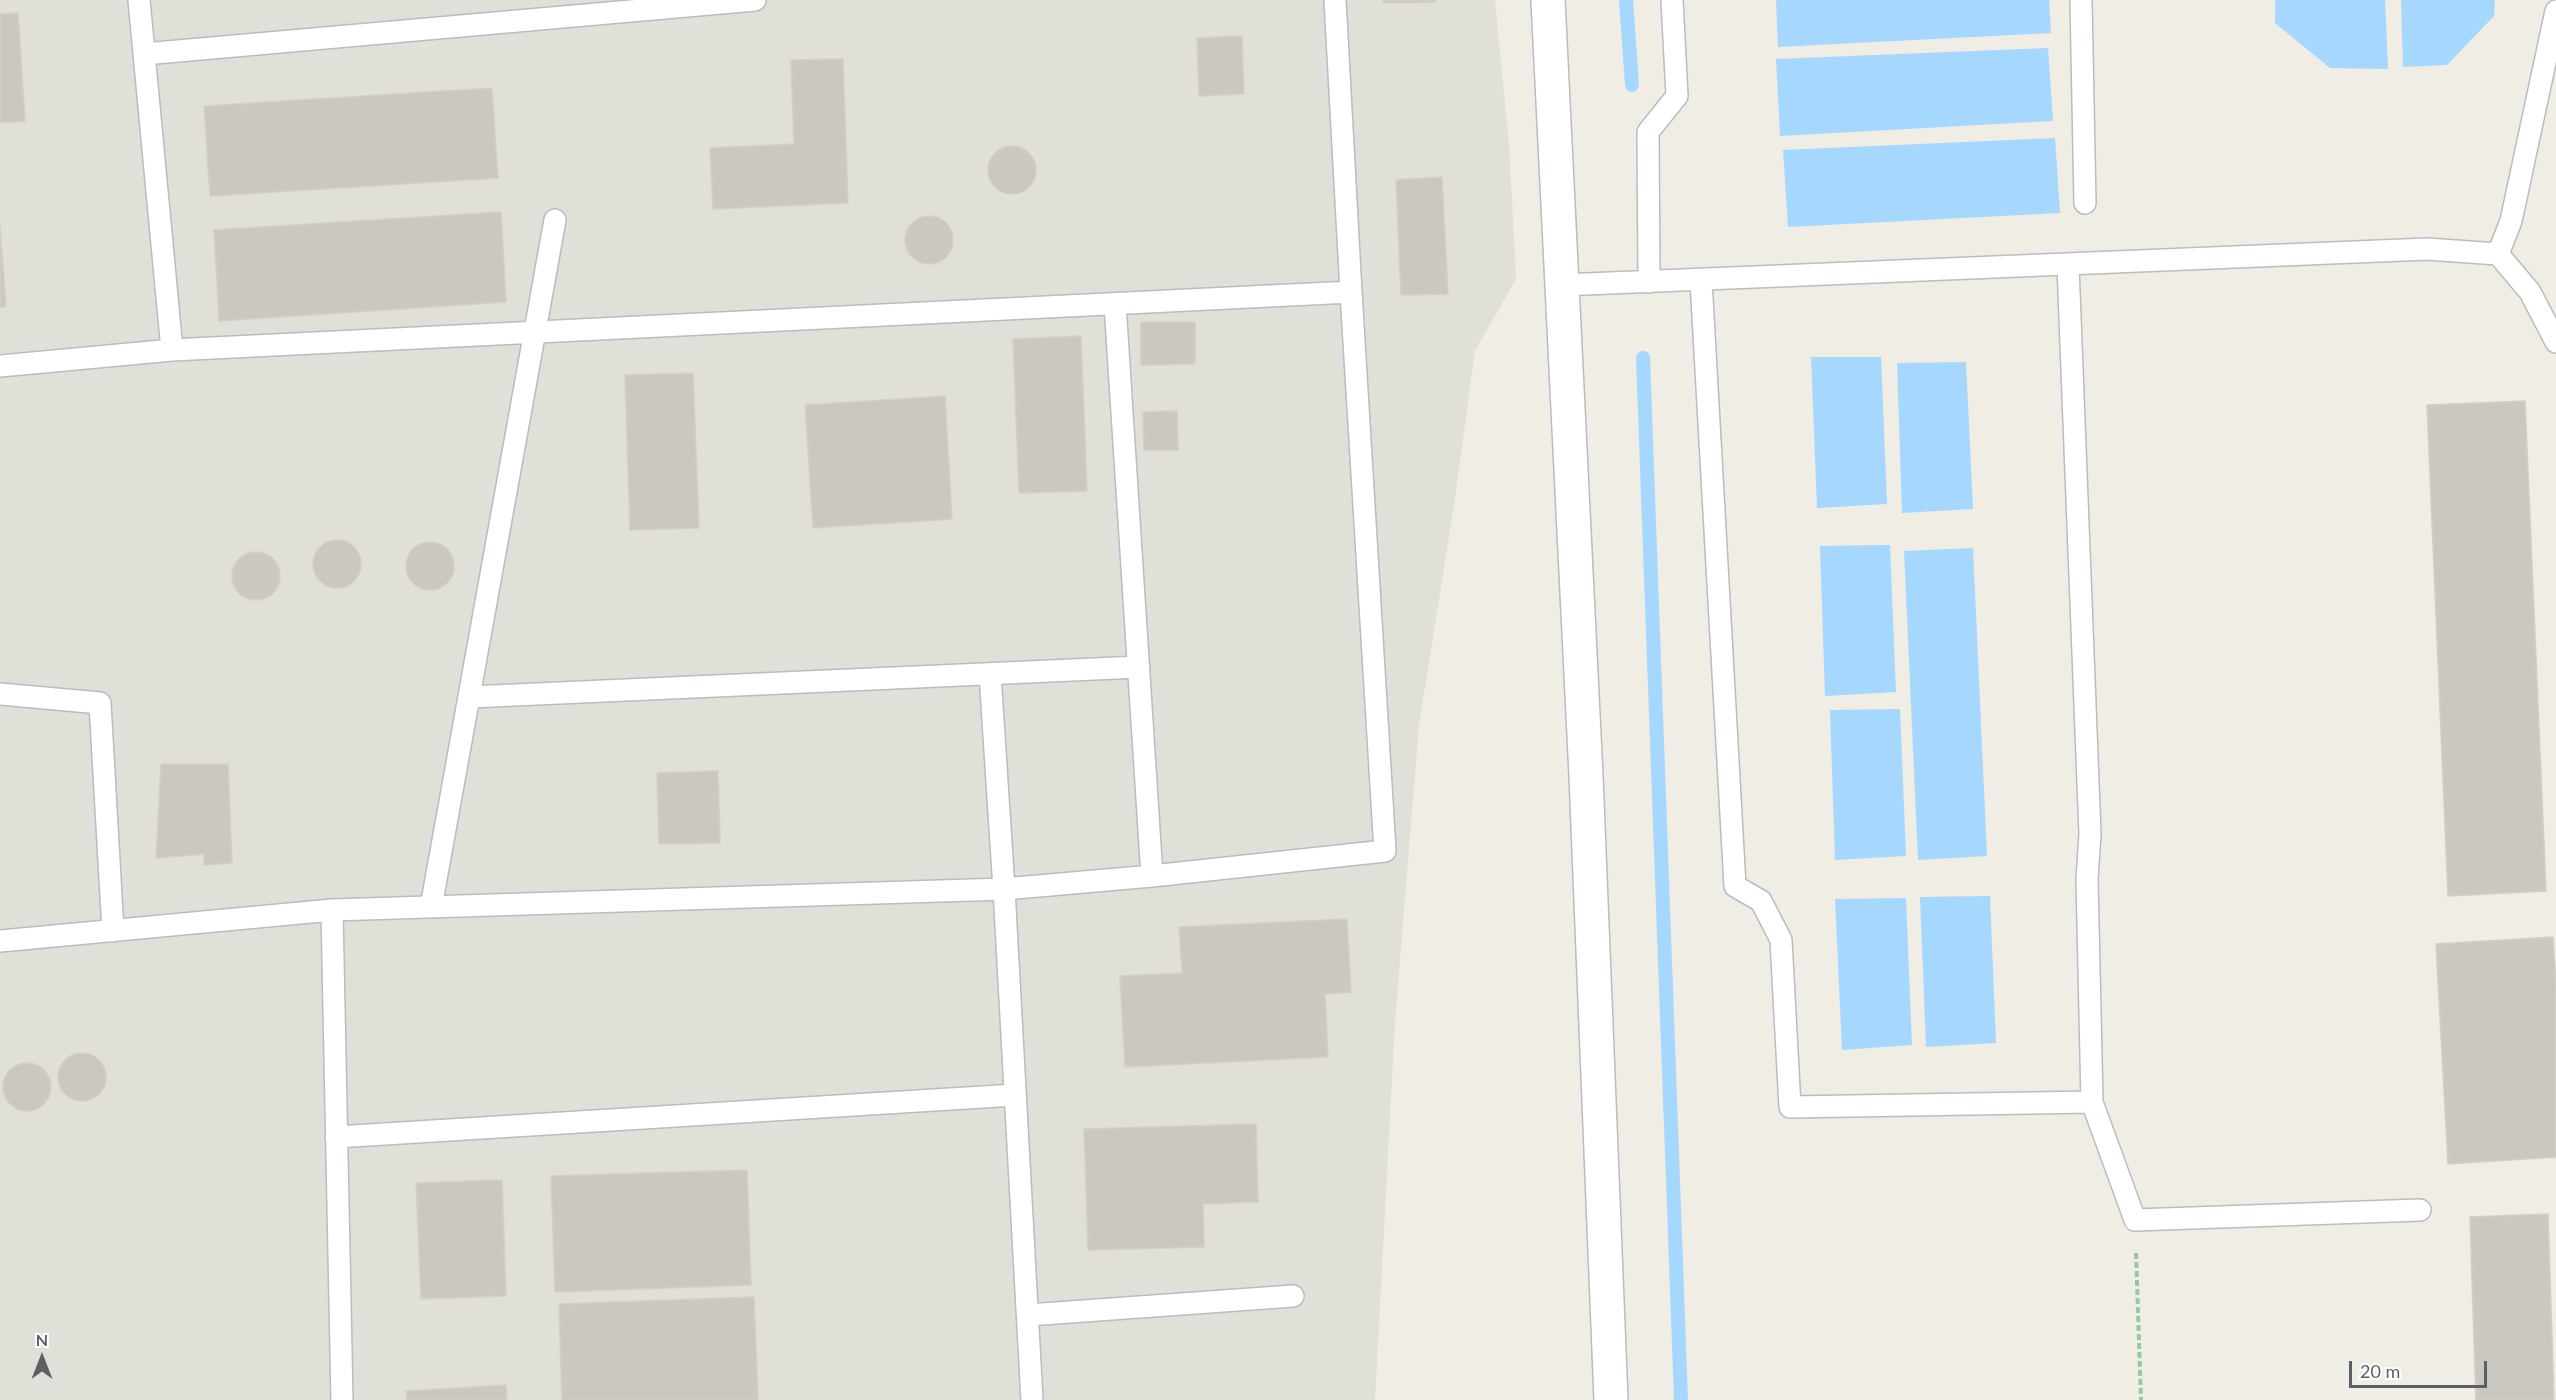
<!DOCTYPE html>
<html>
<head>
<meta charset="utf-8">
<style>
	body { margin:0 }
	#map { position:relative; width:2556px; height:1400px; overflow:hidden; background:#f0ede4; font-family:Lato,sans-serif }
	canvas { display:block }
	.north { position:absolute; left:12px; top:1328px; width:60px; height:60px; -webkit-text-stroke:4px #fff; paint-order:stroke; rotate:0deg; font-size:16px; font-weight:700; line-height:24px; text-align:center; color:#5c6066 }
	.north::after { content:''; display:block; margin:auto; width:21px; height:27px; background:#5c6066; clip-path:polygon(50% 0,100% 100%,50% 72%,0 100%) }
	.scale { position:absolute; left:2349px; top:1361px; width:138px; height:27px; box-sizing:border-box; border:3px solid #5c6066; border-top:0; padding-left:8px; font-size:18px; line-height:21px; white-space:nowrap; color:#5c6066; -webkit-text-stroke:4px #fff; paint-order:stroke }
</style>
</head>
<body>
<div id="map">
<canvas width="2556" height="1400"></canvas>
<div class="north">N</div>
<div class="scale">20 m</div>
</div>
<script>
const g = document.querySelector('canvas').getContext('2d');
g.lineJoin = 'round';
function fillPath(path, color) { g.fillStyle = color; g.fill(path, 'evenodd'); }
const toPath = rows => new Path2D(rows.map(r => 'M' + r).join(''));
function trace(path, color, width, dash) { g.strokeStyle = color; g.lineWidth = width; g.lineCap = dash ? 'butt' : 'round'; g.setLineDash(dash || []); g.stroke(path); }
fillPath(toPath([
	[0,0,1495,0,1509,144,1516,279,1475,351,1454,505,1419,725,1395,1021,1375,1400,0,1400]
]), '#e0dfd8');
fillPath(toPath([
	[1776,0,2049,0,2051,33,1778,47],
	[2275,0,2385,0,2388,69,2330,68,2275,23],
	[2401,0,2495,0,2494,16,2447,65,2403,67],
	[2048,48,2053,121,1780,136,1776,59],
	[2055,138,2060,213,1788,227,1783,150],
	[1811,357,1881,357,1887,504,1817,508],
	[1966,362,1973,509,1902,513,1897,363],
	[1890,545,1896,692,1825,696,1820,546],
	[1973,548,1987,856,1918,860,1904,551],
	[1900,709,1906,856,1835,860,1830,710],
	[1990,896,1996,1043,1926,1047,1920,897],
	[1906,898,1912,1045,1842,1050,1835,899]
]), '#a5d7ff');
trace(toPath([
	[1626,0,1632,85],
	[1643,358,1681,1400]
]), '#a5d7ff', 14);
const building = toPath([
	[1383,0,1435,0,1435,2,1383,3,1383,0],
	[18,13,25,121,0,123,0,14,18,13],
	[1242,36,1244,94,1199,96,1197,38,1242,36],
	[843,59,848,203,713,209,710,148,794,144,791,60,843,59],
	[492,88,498,178,210,196,204,106,492,88],
	'988 170a24 24 0 1 1 48 0a24 24 0 1 1-48 0Z',
	[1442,177,1448,294,1401,295,1396,180,1442,177],
	[501,212,506,302,219,321,214,230,501,212],
	'905 240a24 24 0 1 1 48 0a24 24 0 1 1-48 0Z',
	[0,226,6,307,0,307,0,226],
	[1141,322,1195,322,1195,364,1141,365,1141,322],
	[1081,336,1087,491,1019,493,1013,339,1081,336],
	[693,373,699,528,630,530,625,375,693,373],
	[945,396,952,519,813,528,805,405,945,396],
	[2525,401,2546,891,2448,896,2427,405,2525,401],
	[1177,411,1178,450,1144,450,1143,412,1177,411],
	'313 564a24 24 0 1 1 48 0a24 24 0 1 1-48 0Z',
	'406 566a24 24 0 1 1 48 0a24 24 0 1 1-48 0Z',
	'232 576a24 24 0 1 1 48 0a24 24 0 1 1-48 0Z',
	[161,764,228,764,232,863,204,865,204,854,156,858,161,764],
	[718,771,720,843,659,844,657,773,718,771],
	[1347,919,1351,992,1325,994,1328,1057,1125,1067,1120,976,1182,973,1179,927,1347,919],
	[2553,937,2556,985,2556,1157,2448,1164,2436,944,2553,937],
	'58 1077a24 24 0 1 1 48 0a24 24 0 1 1-48 0Z',
	'3 1087a24 24 0 1 1 48 0a24 24 0 1 1-48 0Z',
	[1256,1124,1258,1202,1203,1204,1204,1247,1088,1250,1084,1129,1256,1124],
	[747,1170,751,1285,555,1292,551,1176,747,1170],
	[502,1180,506,1296,421,1299,416,1183,502,1180],
	[2548,1214,2554,1400,2476,1400,2470,1217,2548,1214],
	[754,1297,758,1400,562,1400,559,1304,754,1297],
	[506,1385,507,1400,407,1400,406,1391,506,1385]
]);
fillPath(building, '#cbc8c1');
trace(building, '#d5cfc2', 1.5);
const service = toPath([
	[2081,0,2085,203],
	[144,54,755,0],
	[2498,254,2511,221,2556,11],
	[1701,280,1735,886,1761,901,1781,940,1790,1107,2092,1102,2087,879,2090,834,2068,266],
	[1649,282,1648,132,1677,96,1672,0],
	[1562,285,2427,249,2498,254,2530,292,2556,342],
	[1115,304,1152,876,1385,851,1351,292],
	[172,350,1351,292,1335,0],
	[0,366,172,350,139,0],
	[990,674,1004,889,1152,876],
	[0,694,100,703,113,931],
	[470,697,1139,667],
	[431,907,555,220],
	[332,910,342,1400],
	[0,941,332,910,1004,889,1032,1400],
	[2092,1102,2135,1220,2420,1210],
	[336,1137,1015,1095],
	[1028,1315,1293,1296]
]);
const tertiary = toPath([
	[1548,0,1586,776,1611,1400]
]);
trace(service, '#b9bcc1', 24);
trace(tertiary, '#b9bcc1', 36);
trace(toPath([
	[2136,1253,2141,1400]
]), '#95c9a4', 4, [6, 3]);
trace(service, '#fff', 21);
trace(tertiary, '#fff', 33);
</script>
</body>
</html>
